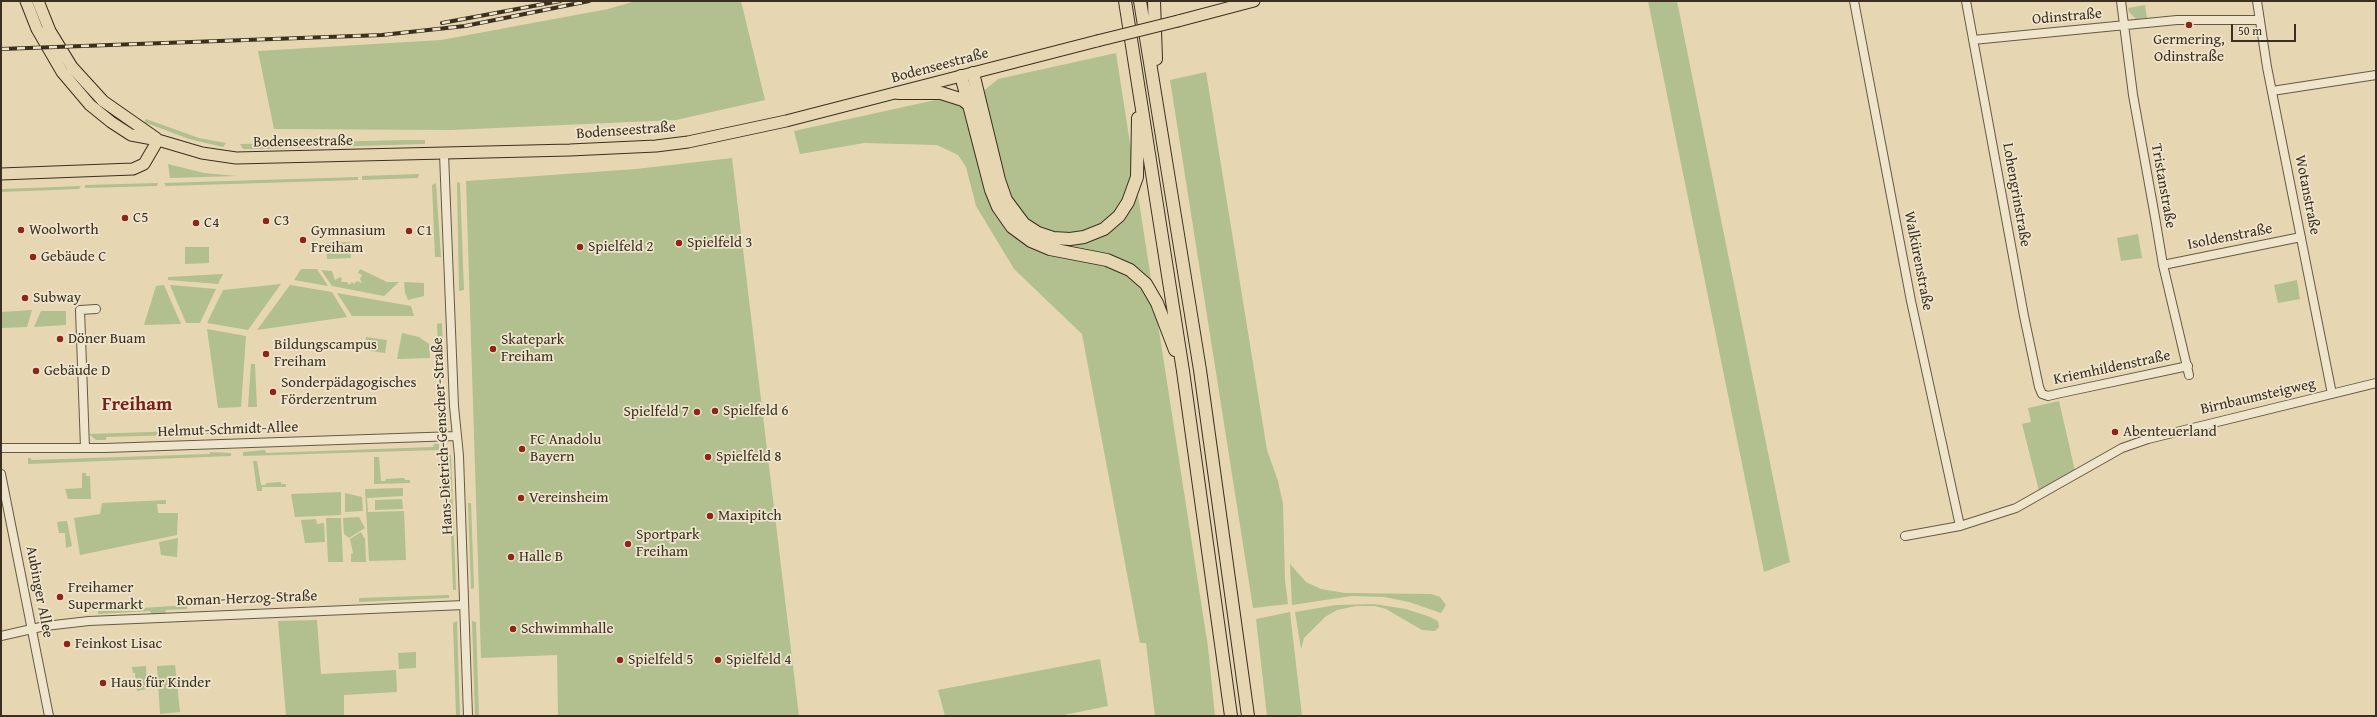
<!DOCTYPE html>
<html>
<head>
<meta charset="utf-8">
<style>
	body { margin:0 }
	#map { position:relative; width:2377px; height:717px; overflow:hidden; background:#e6d7b2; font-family:"Gentium Book Plus",serif }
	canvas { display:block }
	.frame { position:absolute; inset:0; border:2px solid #3b2f20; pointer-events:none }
	.scale { position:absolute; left:2231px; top:24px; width:65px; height:18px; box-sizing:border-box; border:2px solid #3b2f20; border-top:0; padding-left:5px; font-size:12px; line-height:14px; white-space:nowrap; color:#3b2f20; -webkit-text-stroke:3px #efe5cd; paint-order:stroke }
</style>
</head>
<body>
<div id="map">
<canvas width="2377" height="717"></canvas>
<div class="frame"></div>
<div class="scale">50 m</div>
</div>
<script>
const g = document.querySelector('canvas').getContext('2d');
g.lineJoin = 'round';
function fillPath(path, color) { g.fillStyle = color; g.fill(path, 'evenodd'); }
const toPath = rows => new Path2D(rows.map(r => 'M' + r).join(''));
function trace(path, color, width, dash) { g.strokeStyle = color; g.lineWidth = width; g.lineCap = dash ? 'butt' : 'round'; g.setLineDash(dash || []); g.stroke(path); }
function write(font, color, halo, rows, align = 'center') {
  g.font = font + ' "Gentium Book Plus",serif'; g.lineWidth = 3.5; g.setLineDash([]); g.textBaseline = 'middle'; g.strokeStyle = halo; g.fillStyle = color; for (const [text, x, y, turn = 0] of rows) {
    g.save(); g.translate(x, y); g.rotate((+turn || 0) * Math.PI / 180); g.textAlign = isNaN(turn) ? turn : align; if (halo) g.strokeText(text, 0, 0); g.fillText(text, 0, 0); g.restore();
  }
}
fillPath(toPath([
	[636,1,741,1,765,100,676,120,451,130,274,129,258,51,441,40,608,9],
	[1648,1,1677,1,1790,562,1764,572],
	[2145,5,2147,18,2136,19,2129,12,2128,8],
	[1116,53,1208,647,1215,716,1155,716,1146,643,1140,643,1082,334,1014,269,976,206,966,167,958,155,937,145,864,143,800,154,794,131,986,89,998,79],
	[1206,72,1267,450,1278,481,1283,504,1285,580,1288,604,1262,607,1253,608,1170,80],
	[146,119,199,138,226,143,223,147,189,139,144,122],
	[405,140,425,140,425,144,257,149,243,149,240,144],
	[732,158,799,716,558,716,557,655,481,658,466,181,636,169],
	[168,164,204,173,237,176,170,178],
	[419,174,418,178,362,180,362,176],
	[358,177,358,180,166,186,164,183],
	[457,182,460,183,464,290,459,291],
	[158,183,157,186,85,188,85,185],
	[436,183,441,257,435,257,432,185],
	[81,186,79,189,1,192,1,189],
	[2138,234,2142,258,2121,261,2117,238],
	[350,242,351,258,327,259,326,243],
	[185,247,209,247,209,263,185,264],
	[301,269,317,269,328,286,294,280],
	[360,269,387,282,399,282,384,296,332,286,321,270,332,271,335,280,340,277,342,279,341,282,347,282,349,285,352,282,354,284,357,281,362,283,360,279,362,275,358,273],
	[223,274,218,284,168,280,168,277],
	[2297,280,2300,299,2278,303,2274,285],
	[404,282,424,283,424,296,408,300,405,293],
	[281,284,248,330,207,323,223,290],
	[164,285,181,324,144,325,156,286],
	[170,285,216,289,200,323,186,323],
	[290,285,332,292,347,317,257,330],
	[337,293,411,306,414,316,352,316],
	[32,310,27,327,1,328,1,312],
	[41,311,66,311,66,325,34,327],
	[442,323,444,373,439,373,437,324],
	[207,329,246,336,241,407,218,408],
	[402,333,419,337,429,344,430,358,397,359],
	[366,337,387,340,385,353,364,350],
	[251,364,255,364,257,407,248,407],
	[2059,401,2075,471,2039,491,2022,424,2031,422,2028,408],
	[209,430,209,434,106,437,106,440,96,440,89,434],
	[434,444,439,444,439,450,243,456,243,452,265,450,266,453,433,447],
	[210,452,231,453,231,456,28,464,28,458,31,458,31,460,210,454],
	[448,455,451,455,456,590,453,590],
	[374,457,379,457,381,481,385,481,386,479,404,478,405,480,410,480,410,483,374,484],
	[253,461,257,461,261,485,266,485,266,483,281,482,281,484,286,484,286,487,262,487,262,491,257,491],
	[82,473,86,473,86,476,90,476,91,499,68,499,65,489,82,488],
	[403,488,403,496,367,498,368,512,404,511,406,560,369,561,365,489],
	[341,492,341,515,295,517,291,494],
	[345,493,362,497,363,511,345,512],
	[402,499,403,509,375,510,375,500],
	[166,500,166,504,157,504,158,513,178,513,177,535,80,555,74,518,100,514,102,503],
	[468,503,471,503,474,588,471,589],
	[359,517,365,528,349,538,344,534,343,518],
	[326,518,341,518,343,562,328,562],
	[316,519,317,524,324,523,325,542,305,543,301,520],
	[67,521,72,546,66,548,65,533,59,533,57,522],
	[361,532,365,539,366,562,351,562,351,554,353,553,350,539],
	[178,538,177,557,161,555,159,542],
	[1290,564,1306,582,1321,589,1345,593,1431,594,1440,597,1446,605,1441,613,1409,602,1384,597,1352,596,1292,605],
	[449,595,449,598,359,602,359,598],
	[1374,604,1406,609,1430,617,1438,621,1439,627,1435,631,1422,630,1386,609,1375,606,1356,606,1337,610,1325,617,1304,638,1301,649,1295,612,1336,605],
	[187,605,187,609,166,610,165,613,151,614,150,611,98,614,98,611],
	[1290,612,1302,716,1267,716,1256,619],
	[317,620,321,674,396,670,397,692,344,695,344,716,286,716,278,621],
	[457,621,460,716,456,716,453,623],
	[472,621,476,622,479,716,475,716],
	[416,652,416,668,399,669,398,653],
	[1100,659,1108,706,1059,716,945,716,938,690],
	[175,665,180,712,160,714,157,666],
	[146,666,147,689,137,691,135,673,133,673,132,667]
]), '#b2bf8e');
const minor = toPath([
	[1854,1,1911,301,1960,526],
	[1966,1,2024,316,2039,387,2042,394,2048,396,2061,393,2188,366],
	[2121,1,2133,95,2155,217,2163,265,2189,375],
	[2257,1,2267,67,2332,394],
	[1973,40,2177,20,2260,20],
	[2272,91,2376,75],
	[444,154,454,406,459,456,468,716],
	[2163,265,2301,237],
	[1,448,105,448,456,436],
	[85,448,80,310,96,309],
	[1,474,49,716],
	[1905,536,1960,526,2016,508,2122,448,2148,439,2376,383],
	[1,636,45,626,89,621,464,605]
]);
const major = toPath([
	[26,1,37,29,62,72,90,105,111,122,131,135,158,140,202,153,236,158,570,150,656,146,688,142,786,121,1097,41],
	[38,1,50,31,72,67,103,101,156,138],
	[1178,21,1254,1],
	[1,174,133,169,144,164,158,140]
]);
const highway = toPath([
	[1125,1,1183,371,1231,716],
	[1140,1,1200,370,1248,716],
	[1154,1,1156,59],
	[973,73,999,180,1006,200,1024,224,1038,233,1053,238,1070,239,1084,237,1104,229,1119,216,1128,202,1137,177,1138,118],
	[961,76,969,105],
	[898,93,941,93,963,100,969,105,991,190,998,207,1012,227,1031,241,1050,249,1107,260,1130,270,1146,284,1157,303,1175,350]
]);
trace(minor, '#665944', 10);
trace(major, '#3b2f20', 13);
trace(highway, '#3b2f20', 14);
trace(minor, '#efe5cd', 8);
trace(major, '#e6d7b2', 11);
trace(highway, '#e6d7b2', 12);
const rail = toPath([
	[442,23,560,1],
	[1,49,382,35,465,26,589,1]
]);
trace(rail, '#3b2f20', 4);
trace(rail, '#efe5cd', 2.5, [8]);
const majorBridge = toPath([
	[1097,41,1178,21]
]);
trace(majorBridge, '#3b2f20', 13, []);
trace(majorBridge, '#e6d7b2', 11);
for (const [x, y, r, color] of [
	[2189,25,4,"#8f2418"],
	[125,218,4,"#8f2418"],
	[266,221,4,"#8f2418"],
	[196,223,4,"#8f2418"],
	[21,230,4,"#8f2418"],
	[409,231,4,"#8f2418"],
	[303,240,4,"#8f2418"],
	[679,243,4,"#8f2418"],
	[580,247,4,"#8f2418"],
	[33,257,4,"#8f2418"],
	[25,298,4,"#8f2418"],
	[60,339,4,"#8f2418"],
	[493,349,4,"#8f2418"],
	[266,354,4,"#8f2418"],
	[36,371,4,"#8f2418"],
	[273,392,4,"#8f2418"],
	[715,411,4,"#8f2418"],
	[697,412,4,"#8f2418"],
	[2115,432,4,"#8f2418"],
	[522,449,4,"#8f2418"],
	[708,457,4,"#8f2418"],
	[521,498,4,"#8f2418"],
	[710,516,4,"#8f2418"],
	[628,544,4,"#8f2418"],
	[511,557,4,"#8f2418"],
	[60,597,4,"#8f2418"],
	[513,629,4,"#8f2418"],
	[67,644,4,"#8f2418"],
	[620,660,4,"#8f2418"],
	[718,660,4,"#8f2418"],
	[103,683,4,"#8f2418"]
]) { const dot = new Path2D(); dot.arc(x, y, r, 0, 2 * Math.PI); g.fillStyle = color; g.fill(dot); trace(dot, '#efe5cd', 1.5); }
write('15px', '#3b2f20', '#efe5cd', [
	["Odinstraße",2067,17,-5],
	["Bodenseestraße",940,66,-15],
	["Bodenseestraße",626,131,-4],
	["Bodenseestraße",303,142,-1],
	["Tristanstraße",2163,186,80],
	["Lohengrinstraße",2016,195,80],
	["Wotanstraße",2307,195,79],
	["Isoldenstraße",2230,237,-11],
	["Walkürenstraße",1918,261,79],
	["Kriemhildenstraße",2112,368,-12],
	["Birnbaumsteigweg",2258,397,-13],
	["Helmut-Schmidt-Allee",228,430,-2],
	["Hans-Dietrich-Genscher-Straße",443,436,-93],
	["Aubinger Allee",39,592,79],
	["Roman-Herzog-Straße",247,599,-2]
]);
write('15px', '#3b2f20', '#efe5cd', [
	["Germering,",2189,40,"center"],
	["Odinstraße",2189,57,"center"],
	["C5",133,218],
	["C3",274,221],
	["C4",204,223],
	["Woolworth",29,230],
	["Gymnasium",311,231],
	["Freiham",311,248],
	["C1",417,231],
	["Spielfeld 3",687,243],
	["Spielfeld 2",588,247],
	["Gebäude C",41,257],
	["Subway",33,298],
	["Döner Buam",68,339],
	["Skatepark",501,340],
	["Freiham",501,357],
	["Bildungscampus",274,345],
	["Freiham",274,362],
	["Gebäude D",44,371],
	["Sonderpädagogisches",281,383],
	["Förderzentrum",281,400],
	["Spielfeld 6",723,411],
	["Spielfeld 7",689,412,"right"],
	["Abenteuerland",2123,432],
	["FC Anadolu",530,440],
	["Bayern",530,457],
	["Spielfeld 8",716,457],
	["Vereinsheim",529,498],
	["Maxipitch",718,516],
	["Sportpark",636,535],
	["Freiham",636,552],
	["Halle B",519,557],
	["Freihamer",68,588],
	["Supermarkt",68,605],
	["Schwimmhalle",521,629],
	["Feinkost Lisac",75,644],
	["Spielfeld 5",628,660],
	["Spielfeld 4",726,660],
	["Haus für Kinder",111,683]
], 'left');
write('bold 19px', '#7a1f14', '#efe5cd', [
	["Freiham",137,405]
]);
</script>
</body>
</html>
